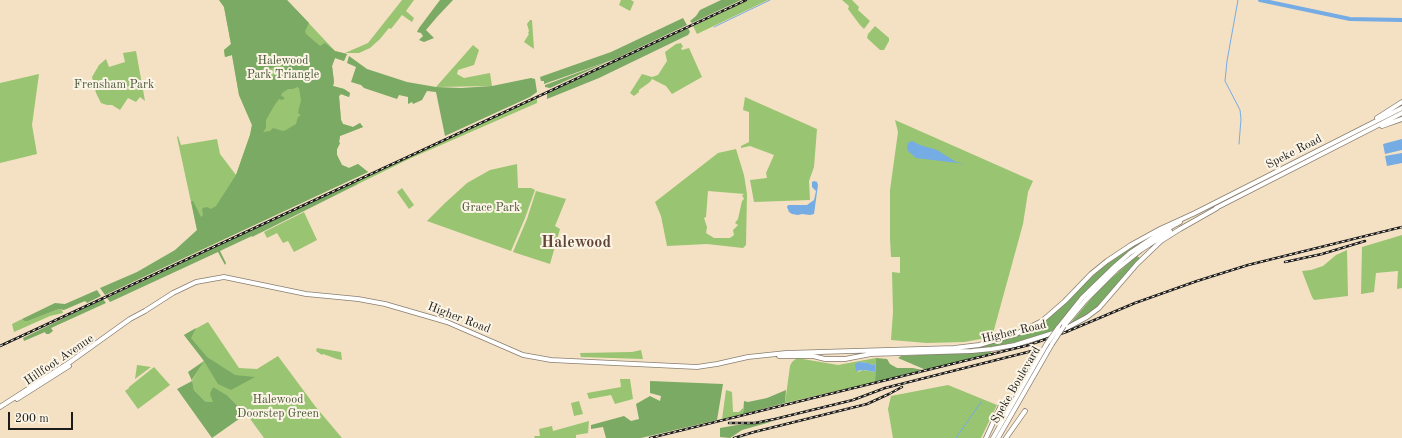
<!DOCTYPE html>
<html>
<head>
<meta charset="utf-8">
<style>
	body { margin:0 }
	#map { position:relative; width:1402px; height:438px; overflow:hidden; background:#f4e1c4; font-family:"Old Standard TT",serif }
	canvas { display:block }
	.scale { position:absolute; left:8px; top:412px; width:65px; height:18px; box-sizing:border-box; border:2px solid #1c1c1c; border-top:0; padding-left:5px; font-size:12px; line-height:14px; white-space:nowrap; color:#1c1c1c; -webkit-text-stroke:3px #fcf5e5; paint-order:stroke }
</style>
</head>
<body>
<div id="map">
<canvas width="1402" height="438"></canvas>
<div class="scale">200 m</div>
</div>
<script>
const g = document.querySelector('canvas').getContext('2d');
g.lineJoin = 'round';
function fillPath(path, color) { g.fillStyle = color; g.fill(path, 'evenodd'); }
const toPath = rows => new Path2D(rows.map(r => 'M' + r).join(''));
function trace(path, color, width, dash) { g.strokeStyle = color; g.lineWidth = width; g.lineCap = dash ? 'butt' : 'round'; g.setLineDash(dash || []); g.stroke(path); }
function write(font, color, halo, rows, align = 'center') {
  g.font = font + ' "Old Standard TT",serif'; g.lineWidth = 4; g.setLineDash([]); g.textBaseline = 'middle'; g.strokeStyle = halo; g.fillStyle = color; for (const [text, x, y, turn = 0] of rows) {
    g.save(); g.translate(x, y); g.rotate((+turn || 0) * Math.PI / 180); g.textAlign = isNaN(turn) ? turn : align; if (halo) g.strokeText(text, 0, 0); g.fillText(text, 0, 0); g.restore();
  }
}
fillPath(toPath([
	[219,0,287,0,335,51,347,54,344,61,335,58,332,66,334,82,333,86,344,89,350,93,349,97,341,94,339,96,341,120,343,124,353,127,360,123,363,127,340,136,339,142,340,143,337,149,337,155,342,165,349,168,358,164,368,172,335,187,197,230,177,137,178,136,181,145,217,139,220,154,236,175,250,135,252,125,239,95,232,55,225,57,224,50,231,44,224,7],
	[402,0,414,0,406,11,414,18,412,22,402,15,391,29,389,28,380,39,370,48,359,53,345,53,368,43],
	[621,0,631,0,634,2,630,11,619,5],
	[748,0,768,0,697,34,693,26],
	[842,0,852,0,859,7,858,10,870,21,864,29,860,25,848,9,849,6],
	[530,20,532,20,534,49,524,42,529,34,528,33,529,31,527,24],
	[875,26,889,38,889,41,884,50,880,50,867,38,868,34],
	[681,43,683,47,681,48,682,50,689,48,702,77,672,94,666,86,652,79,650,82,639,90,639,92,634,96,630,93,642,74,652,77,658,75,667,61,665,52,676,44],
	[473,45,479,50,474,65,458,70,457,74,464,78,490,73,492,86,436,87],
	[136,51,145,101,140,97,136,102,128,98,120,110,112,105,107,105,101,103,96,93,92,77,99,65,106,59,109,67,125,62,123,53],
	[39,74,32,125,37,154,0,163,0,83],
	[745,97,817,129,814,167,809,181,810,200,754,202,750,180,767,178,766,173,774,155,750,146,741,148,741,146,749,142,749,112,743,110],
	[537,98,537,103,409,159,358,184,356,181],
	[895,120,1033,181,1028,192,1023,224,992,337,964,342,927,343,891,340,893,312,892,272,900,273,900,257,891,257,890,239,890,190,898,132],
	[736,149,744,175,747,194,746,245,743,248,707,244,667,246,661,216,655,202,718,153],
	[708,191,745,194,742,195,744,199,742,201,738,219,735,223,738,225,733,230,734,235,730,238,714,238,706,233,707,227,704,218,706,217],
	[517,164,518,188,531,188,535,190,525,218,511,251,427,221,445,203,467,183,490,170],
	[402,188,414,205,409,209,397,192],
	[536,191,566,199,555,226,560,229,550,264,513,252,527,219],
	[304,212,317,240,294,252,288,241,283,243,277,233,267,238,264,232],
	[1402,235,1402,288,1397,289,1398,271,1376,273,1374,292,1361,294,1362,247],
	[1347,250,1348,296,1314,300,1312,297,1302,271,1311,270,1323,266,1336,255],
	[59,309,62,310,63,313,50,316,14,332,12,324,22,319,24,321,28,321],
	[208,322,239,368,257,369,278,356,315,406,342,438,264,438,248,416,228,396,214,402,206,402,194,390,192,381,204,360,184,335],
	[317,348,341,352,342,360,337,359,323,354,322,355,316,351],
	[641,350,643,359,581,357,580,353,632,352],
	[797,358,838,365,876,358,875,382,785,403,790,366,792,362],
	[859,362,869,363,872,365,875,364,875,372,863,370,858,372],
	[137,365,151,367,135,379],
	[154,367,170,385,138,409,125,391,129,388,129,387],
	[620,379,630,379,633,399,615,404,611,395,589,399,587,393,621,387],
	[948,385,997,405,981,438,893,438,888,409,891,396],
	[726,390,732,392,733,412,739,412,743,408,743,414,722,419],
	[579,401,583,414,574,416,571,403],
	[589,421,588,433,576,435,576,438,535,438,534,436,540,436,539,429,552,426,553,431]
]), '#99c471');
fillPath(toPath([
	[219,0,287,0,309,23,305,31,306,34,320,46,325,43,335,51,347,54,344,61,335,58,332,66,334,82,333,86,344,89,350,93,349,97,341,94,339,96,341,120,343,124,353,127,360,123,363,127,340,136,339,142,340,143,337,149,337,155,342,165,349,168,358,164,368,172,105,295,100,288,137,272,175,250,197,230,191,201,193,201,201,217,203,215,202,209,203,208,207,207,211,209,216,206,236,175,250,135,252,125,239,95,232,55,225,57,224,50,231,44,224,7],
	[279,65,283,66,285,70,284,72,271,77,268,76,267,73,269,69],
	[297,87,299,88,301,100,298,113,301,115,298,117,296,124,286,130,283,131,273,128,270,131,263,132,266,128,266,120,274,106,279,99,282,100,284,99,284,97,281,96,282,93,288,89,293,89],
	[440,0,453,0,437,17,426,30,434,38,424,42,419,40,423,36,421,33,417,32,419,28],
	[721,0,741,0,692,23,690,21,696,16,700,10],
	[683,18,687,25,615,59,544,84,544,81,541,81,540,77,611,52],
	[688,28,690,32,688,35,599,78,547,99,547,93],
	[349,56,367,69,407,82,436,87,461,88,492,86,531,78,535,79,537,92,530,97,445,136,436,92,427,91,422,100,413,104,412,102,408,104,408,97,399,95,397,99,364,88,361,85,351,82,356,67,347,63],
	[607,62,550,88,545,87,545,85],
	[356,181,358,184,252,237,252,236,222,250,220,251,226,263,225,265,218,252,110,302,107,298],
	[1137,244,1138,246,1119,260,1090,287,1053,331,1017,342,981,349,981,346,1001,341,1016,336,1046,320,1061,307,1089,279,1111,261],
	[1137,256,1140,258,1101,304,1087,316,1068,326,1100,288],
	[97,290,101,296,87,303,85,301,64,310,59,309,28,321,24,321,22,319,55,303,65,304],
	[103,299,106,303,51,328,53,331,49,334,46,334,45,332,24,341,23,338],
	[196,328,191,338,207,357,235,375,255,377,231,390,218,384,204,361,184,335],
	[991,351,991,353,926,370,898,358,901,356],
	[876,358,887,359,890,364,897,368,913,368,922,370,875,382],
	[204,361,192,380,194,390,206,402,213,402,210,394,213,387,228,396,246,414,212,438,177,389,192,381,188,372],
	[650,381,723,384,717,420,641,438,606,438,603,427,591,429,591,425,624,416,631,421,639,419,636,404,650,396,660,401,661,396,650,393],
	[786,390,785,403,743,414,744,401,748,402,767,398],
	[774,421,742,430,730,438,720,437,720,428,737,425]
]), '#7aaa63');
fillPath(toPath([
	[1402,139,1402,150,1385,154,1383,144],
	[912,141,920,145,937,150,956,162,966,164,916,158,908,151,907,147,908,143],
	[1402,153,1402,163,1387,166,1385,156],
	[814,181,817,182,818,185,814,214,810,215,802,214,798,215,792,214,789,212,787,207,788,205,807,205,814,200,816,191,812,187,812,182],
	[859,362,869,363,872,365,875,364,875,372,864,370,856,371,855,364]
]), '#75ace4');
trace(toPath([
	[1238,0,1227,61,1225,81,1240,110,1241,119,1239,144],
	[714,27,770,0],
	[956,438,981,402]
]), '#75ace4', 1);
trace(toPath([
	[1260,0,1350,19,1402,20]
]), '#75ace4', 4);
const trunk = toPath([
	[1377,118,1402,102],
	[1382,126,1402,119],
	[1216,208,1402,113],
	[1193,214,1402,108],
	[1064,326,1085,301,1116,270,1141,250,1170,231],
	[1058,328,1082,298,1115,266,1130,253,1160,233,1180,222],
	[779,356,813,356,825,359,845,359,871,354,972,351,992,349,1015,345,1063,330,1087,317,1099,308,1137,264,1161,241,1180,229,1217,208],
	[17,399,69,366],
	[0,407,70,362,130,319,145,311,173,293,196,282,224,277,306,294,358,299,385,304,447,322,523,355,551,360,697,367,717,364,748,357,786,353,954,348,979,345,1016,334,1042,321,1065,301,1091,274,1107,261,1131,245,1160,229,1195,213],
	[986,438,1002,403],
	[993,438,1046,345],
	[998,438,1052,344],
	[1006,438,1025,411]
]);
trace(trunk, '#887e70', 5.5);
trace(trunk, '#fff', 4);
const rail = toPath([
	[1285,262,1322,254,1365,241],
	[0,346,746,0],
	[729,423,755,423,775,419,853,400,885,388,1032,351],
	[650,438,1029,345,1066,332,1135,303,1197,281,1248,265,1402,227],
	[734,438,754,432,867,404,889,394,902,387]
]);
trace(rail, '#1c1c1c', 2.5);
trace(rail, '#fcf5e5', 1, [3]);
const trunkBridge = toPath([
	[1052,344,1064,326],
	[1046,345,1058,328]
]);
trace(trunkBridge, '#887e70', 5.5, []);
trace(trunkBridge, '#fff', 4);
write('12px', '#48573a', '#fcf5e5', [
	["Halewood",283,61],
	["Park Triangle",283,75],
	["Frensham Park",114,85],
	["Grace Park",491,208],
	["Halewood",278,400],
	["Doorstep Green",278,414]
]);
write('12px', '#1c1c1c', '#fcf5e5', [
	["Speke Road",1294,152,-27],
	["Higher Road",459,318,21],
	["Higher Road",1014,332,-13],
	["Hillfoot Avenue",59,360,-34],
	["Speke Boulevard",1016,385,-60]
]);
write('bold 16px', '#61443a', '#fcf5e5', [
	["Halewood",576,243]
]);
</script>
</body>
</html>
